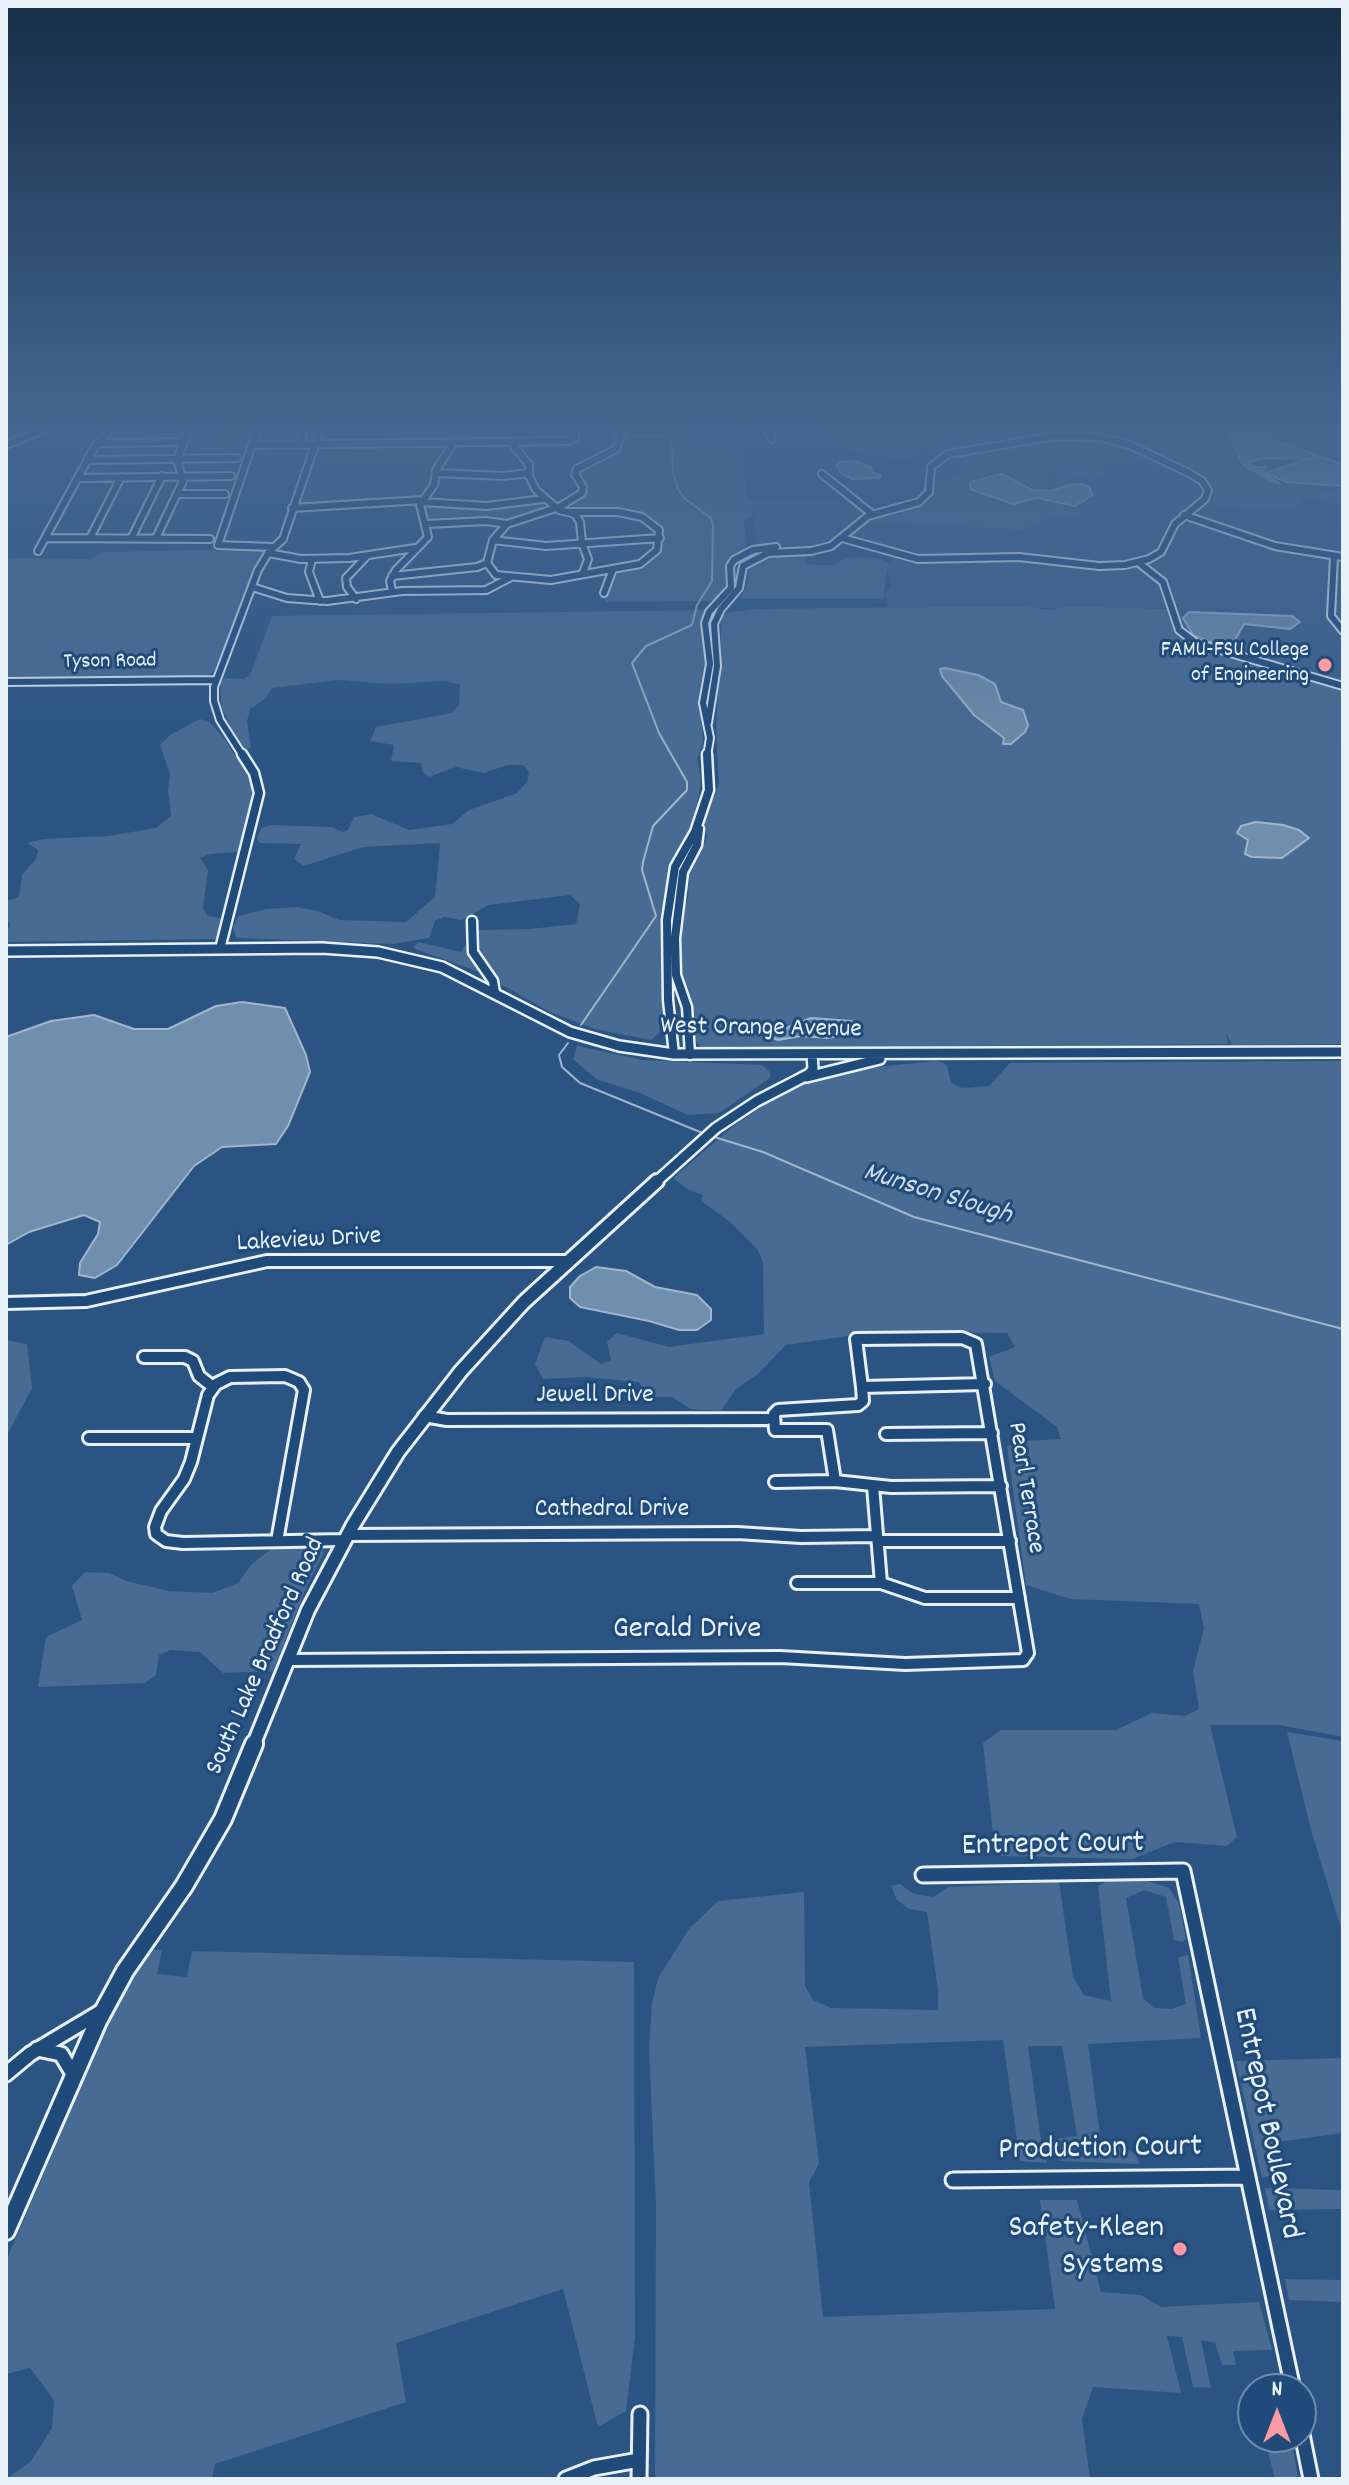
<!DOCTYPE html>
<html>
<head>
<meta charset="utf-8">
<style>
	body { margin:0 }
	#map { position:relative; width:1349px; height:2485px; overflow:hidden; background:#2b5482; font-family:Dekko,sans-serif }
	canvas { display:block }
	.frame { position:absolute; inset:0; border:8px solid #e8f1f8; pointer-events:none }
	.north { position:absolute; left:1237px; top:2373px; width:80px; height:80px; box-sizing:border-box; background:#1f4a7a; border:2px solid #6f8dac; border-radius:50%; rotate:0deg; font-size:22px; font-weight:700; line-height:32px; text-align:center; color:#e8f1f8 }
	.north::after { content:''; display:block; margin:auto; width:28px; height:36px; background:#ff9aa2; clip-path:polygon(50% 0,100% 100%,50% 72%,0 100%) }
</style>
</head>
<body>
<div id="map">
<canvas width="1349" height="2485"></canvas>
<div class="frame"></div>
<div class="north">N</div>
</div>
<script>
const g = document.querySelector('canvas').getContext('2d');
g.lineJoin = 'round';
function fillPath(path, color) { g.fillStyle = color; g.fill(path, 'evenodd'); }
const toPath = rows => new Path2D(rows.map(r => 'M' + r).join(''));
function trace(path, color, width, dash) { g.strokeStyle = color; g.lineWidth = width; g.lineCap = dash ? 'butt' : 'round'; g.setLineDash(dash || []); g.stroke(path); }
function write(font, color, halo, rows, align = 'center') {
  g.font = font + ' Dekko,sans-serif'; g.lineWidth = 6; g.setLineDash([]); g.textBaseline = 'middle'; g.strokeStyle = halo; g.fillStyle = color; for (const [text, x, y, turn = 0] of rows) {
    g.save(); g.translate(x, y); g.rotate((+turn || 0) * Math.PI / 180); g.textAlign = isNaN(turn) ? turn : align; if (halo) g.strokeText(text, 0, 0); g.fillText(text, 0, 0); g.restore();
  }
}
fillPath(toPath([
	[958,430,1343,430,1343,689,1197,647,1180,637,1171,626,1168,608,888,607,885,590,891,589,887,565,892,564,889,554,847,541,829,548,765,556,756,548,754,501,841,501,851,495,872,509,906,500,921,493,922,469,931,460,964,446],
	[449,444,422,499,296,507,300,487,310,471,318,446]
]), '#3a608b');
fillPath(toPath([
	[216,430,256,430,250,450,203,450,200,447],
	[625,430,672,430,686,432,687,437,693,441,731,447,736,430,751,430,752,439,765,444,817,443,815,430,956,430,961,446,936,454,926,447,918,447,911,459,902,460,823,446,742,447,747,497,753,503,753,517,746,519,744,523,747,548,728,561,724,589,714,601,607,602,603,598,618,571,637,566,658,550,664,532,655,523,641,516,566,511,560,507,582,495,577,472,617,450],
	[1186,430,1209,430,1226,436,1232,440,1239,465,1271,482,1343,493,1343,507,1333,506,1323,499,1314,498,1301,499,1297,506,1289,509,1212,506,1214,487,1206,479,1140,447,1143,443,1171,445],
	[1306,430,1321,430,1331,446,1326,456,1296,449,1272,436,1279,433,1305,439,1315,438],
	[1090,437,1124,445,1153,459,1071,455,1069,463,1073,467,1087,462,1107,470,1102,477,1094,478,1047,472,1047,486,1039,490,1019,478,1025,474,1023,471,1010,469,981,475,968,482,967,487,968,490,1009,506,1045,501,1075,509,1087,508,1079,517,1046,518,1040,524,1021,530,869,521,875,517,901,517,903,511,930,500,937,483,967,472,954,458,957,456,1056,438],
	[544,501,550,507,509,521,429,522,423,504,460,506],
	[268,549,258,563,214,671,208,675,6,679,6,558,91,559,102,552],
	[801,553,805,555,805,563,815,565,835,565,843,559,860,557,881,559,888,563,883,599,740,599,748,583,748,571,758,560,766,556],
	[1020,606,1051,610,1068,606,1166,609,1179,637,1205,651,1343,689,1343,1044,1232,1045,1226,1033,1228,1044,701,1048,694,1038,682,976,681,919,688,897,689,875,707,837,704,820,719,784,716,728,722,617,726,613,754,609],
	[707,610,702,630,706,668,700,699,703,743,697,758,701,778,699,795,690,828,668,869,663,990,669,1025,651,1040,595,1029,550,1012,479,972,413,948,418,942,461,952,475,930,530,929,576,924,580,904,570,895,489,905,461,920,444,917,435,921,429,938,394,944,236,938,233,927,239,916,266,909,296,907,318,911,339,920,406,922,435,897,440,843,363,847,304,866,294,859,301,844,260,843,257,838,261,828,272,825,331,827,343,832,348,830,354,817,371,814,409,830,452,824,469,810,517,793,527,782,529,772,523,765,507,765,484,773,456,767,429,777,422,771,421,763,391,761,394,745,370,741,376,727,452,713,459,705,460,684,444,681,391,684,338,680,272,688,265,699,250,709,247,721,251,747,247,750,237,740,222,708,220,683,225,678,244,679,250,675,272,616],
	[200,719,209,722,224,738,247,774,252,790,250,819,239,852,210,854,200,858,208,870,203,908,207,916,221,918,216,939,6,942,6,932,11,923,6,921,6,901,19,897,22,875,36,859,38,850,27,843,43,839,108,836,156,828,171,816,168,790,170,774,160,745,170,735],
	[577,1046,642,1060,762,1065,771,1073,770,1078,719,1113,688,1115,640,1093,596,1079,573,1059],
	[937,1061,947,1065,951,1083,962,1088,989,1086,1010,1063,1343,1061,1343,1737,1280,1725,1210,1725,1237,1837,1227,1846,1175,1842,1132,1859,1002,1856,994,1844,983,1743,1001,1730,1116,1730,1152,1713,1185,1716,1199,1709,1193,1671,1204,1628,1199,1604,1070,1599,1026,1585,1007,1446,1022,1441,1061,1439,1057,1427,995,1381,989,1357,1015,1347,1007,1333,875,1332,786,1345,758,1374,736,1389,721,1411,691,1409,672,1397,648,1397,639,1382,585,1377,543,1379,535,1364,545,1337,569,1341,601,1364,611,1360,607,1342,617,1333,669,1347,764,1334,763,1262,757,1249,729,1221,701,1201,703,1195,687,1189,673,1178,731,1128,767,1103,812,1080,866,1068],
	[6,1340,27,1344,32,1388,6,1437],
	[275,1546,322,1548,324,1553,306,1588,273,1671,223,1673,200,1652,171,1650,159,1655,156,1675,145,1683,38,1687,46,1637,82,1620,72,1586,85,1572,109,1573,126,1581,169,1591,213,1593,238,1583,251,1565],
	[1287,1732,1343,1741,1343,1935,1311,1830],
	[1110,1879,1145,1880,1169,1888,1179,1903,1186,1939,1182,1942,1174,1940,1166,1897,1144,1890,1126,1898,1143,1998,1154,2008,1172,2009,1186,2004,1178,1957,1188,1955,1201,2038,1088,2044,1101,2143,1124,2145,1137,2156,1139,2164,1059,2161,1056,2139,1077,2136,1062,2046,1028,2046,1041,2141,1048,2154,1046,2163,1020,2161,1003,2040,805,2047,819,2164,809,2182,823,2317,1055,2309,1040,2200,1077,2200,1101,2292,1141,2295,1161,2307,1259,2302,1272,2350,1233,2351,1236,2365,1222,2365,1215,2343,1201,2340,1211,2388,1193,2387,1182,2337,1167,2336,1181,2393,1093,2387,1082,2419,1090,2479,655,2479,656,2205,649,2048,652,2003,658,1978,689,1929,718,1901,804,1892,805,1986,813,2000,831,2008,938,2010,938,1990,927,1912,909,1909,897,1900,891,1886,900,1884,914,1894,933,1897,949,1887,1059,1882,1073,1977,1084,1995,1111,2001,1098,1886],
	[145,1949,162,1950,157,1974,187,1977,192,1951,634,1962,635,2337,626,2411,598,2427,563,2289,396,2343,406,2402,215,2464,212,2479,6,2479,31,2461,52,2428,54,2400,30,2368,6,2374,6,2261,75,2101,85,2062],
	[1343,2058,1343,2133,1277,2142,1273,2174,1262,2178,1236,2061],
	[1265,2188,1343,2190,1343,2209,1269,2210],
	[1285,2279,1343,2280,1343,2302,1289,2300],
	[1264,2437,1291,2437,1298,2479,1275,2479]
]), '#476b93');
const water = toPath([
	[1293,430,1311,438,1283,431,1271,433,1269,438,1318,456,1311,459,1323,457,1343,465,1343,486,1286,482,1265,473,1308,459,1263,458,1248,463,1252,467,1267,467,1261,472,1280,484,1266,478,1243,465,1229,434,1238,431,1293,430],
	[855,461,871,467,872,472,880,475,880,478,852,479,841,473,836,466,839,462,855,461],
	[1002,474,1032,490,1052,491,1068,485,1082,484,1089,487,1093,495,1075,506,1037,498,1013,504,970,489,970,483,973,481,1002,474],
	[1189,612,1292,616,1300,622,1290,629,1244,624,1233,644,1226,648,1193,635,1183,618,1189,612],
	[945,668,978,675,995,684,1001,702,1023,710,1028,725,1025,732,1011,744,1003,744,1004,738,974,715,942,676,940,669,945,668],
	[1256,822,1283,825,1299,830,1309,838,1282,858,1252,857,1245,854,1248,840,1237,833,1241,826,1256,822],
	[242,1002,285,1008,306,1055,310,1072,288,1126,276,1144,222,1147,194,1166,117,1265,95,1278,79,1275,80,1263,98,1234,100,1222,84,1215,29,1232,6,1245,6,1037,51,1021,94,1015,134,1029,168,1029,216,1006,242,1002],
	[811,1018,851,1021,860,1026,862,1032,828,1038,801,1036,778,1040,769,1036,773,1029,784,1029,811,1018],
	[596,1267,626,1271,655,1287,697,1295,711,1309,711,1320,697,1330,679,1330,649,1321,580,1307,570,1298,570,1287,580,1276,596,1267]
]);
fillPath(water, '#708ead');
trace(water, '#a0b6cb', 2);
trace(toPath([
	[626,436,669,436],
	[581,1025,656,916,642,870,643,862,653,826,687,790,687,782,659,733,632,663,646,646,692,625,697,605,712,581,713,524,711,518,684,498,678,489,673,473,672,445,666,430],
	[568,1043,559,1055,562,1067,580,1083,705,1134],
	[711,1136,763,1152,914,1217,1343,1329]
]), '#a0b6cb', 2);
const minorFar3 = toPath([
	[257,430,218,545,273,547],
	[768,430,772,439],
	[511,442,529,465,529,476,536,490,559,510,575,514,580,522,582,543,588,559,583,573],
	[97,443,184,442],
	[300,444,304,430],
	[6,445,43,430],
	[253,445,567,441,575,438,576,430],
	[87,460,237,458],
	[436,473,503,476,529,473],
	[822,474,872,514],
	[79,478,231,476],
	[177,494,225,494],
	[422,502,487,506,543,499],
	[292,508,423,500],
	[1184,515,1275,546,1343,557],
	[427,524,486,521,507,524,559,507,582,493,583,487,575,474,577,469,616,449,623,430],
	[132,537,162,476],
	[46,538,210,539],
	[90,538,121,477],
	[156,538,183,481,177,459,189,430],
	[493,540,546,546,660,538],
	[38,551,94,448,110,430],
	[268,553,301,559,349,558,415,548],
	[1334,556,1331,616,1343,631],
	[312,559,309,572,320,601],
	[487,563,496,575,551,580,640,564,657,550,659,530,642,517,618,512,568,512],
	[487,563,493,540,507,524],
	[1139,563,1163,582,1179,630,1196,643,1343,686],
	[392,576,477,567,487,563],
	[252,587,287,598,327,601,402,591,486,590,511,577],
	[392,591,390,581,396,570,428,537,420,505,434,485,436,470,454,442],
	[604,593,613,569],
	[356,599,347,587,346,578,366,557],
	[6,682,215,680],
	[708,723,717,666,714,624,721,609,739,588,743,566,768,553,811,551,831,546,868,516,919,502,929,492,931,467,948,454,1055,436,1099,437,1130,445,1189,473,1202,481,1208,490,1205,499,1175,524,1161,552,1149,559,1125,565,1099,566,1019,557,918,559,842,538],
	[243,756,220,720,214,701,214,687,258,570,269,552,283,539,320,430],
	[707,756,710,738,703,703,710,664,705,623,709,612,731,588,730,566,734,560,753,550,776,547]
]);
const minorFar2 = toPath([
	[472,921,473,952,493,981,495,993],
	[220,949,259,793,254,773,242,754],
	[674,1054,668,1000,667,920,675,867,695,832,709,790,707,754],
	[690,1055,687,1007,676,975,675,938,683,872,697,845,699,829]
]);
const minorFar1 = toPath([
	[6,1303,86,1301,267,1261,569,1261],
	[144,1357,185,1357,193,1361,199,1376,213,1387],
	[985,1384,862,1387,863,1401,858,1405,778,1410,774,1414,775,1430,827,1430,835,1481,891,1487,1001,1486],
	[424,1416,447,1420,767,1419],
	[886,1434,992,1433],
	[89,1438,197,1438],
	[775,1482,835,1481],
	[873,1486,881,1583],
	[347,1535,737,1533,801,1537,877,1536],
	[277,1541,304,1390,299,1382,285,1376,230,1377,216,1384,208,1395,191,1462,184,1479,161,1511,155,1527,156,1534,166,1541,183,1543,344,1540],
	[878,1541,1010,1541],
	[797,1583,881,1583,925,1598,1019,1598],
	[287,1660,780,1657,905,1664,1023,1660,1028,1653,976,1344,962,1338,856,1339,862,1387]
]);
const minor = toPath([
	[923,1875,1183,1871,1293,2389],
	[37,2049,61,2054,73,2074],
	[6,2074,30,2054,102,2011],
	[953,2180,1247,2177],
	[1301,2429,1311,2479],
	[566,2479,594,2468,639,2460],
	[639,2479,640,2414]
]);
const majorFar2 = toPath([
	[6,951,322,948,378,952,442,967,570,1032,619,1046,674,1054,1343,1052],
	[807,1077,880,1059],
	[655,1183,716,1128,757,1101,809,1074,813,1069,812,1054]
]);
const majorFar1 = toPath([
	[253,1746,308,1610,353,1525,398,1452,461,1371,524,1302,657,1181]
]);
const major = toPath([
	[6,2231,98,2021,125,1971,184,1886,223,1819,254,1744]
]);
trace(minorFar3, '#e8f1f8', 10);
trace(minorFar2, '#e8f1f8', 13);
trace(minorFar1, '#e8f1f8', 16);
trace(minor, '#e8f1f8', 19);
trace(majorFar2, '#e8f1f8', 14);
trace(majorFar1, '#e8f1f8', 18);
trace(major, '#e8f1f8', 22);
trace(minorFar3, '#1f4a7a', 6);
trace(minorFar2, '#1f4a7a', 8);
trace(minorFar1, '#1f4a7a', 10);
trace(minor, '#1f4a7a', 13);
trace(majorFar2, '#1f4a7a', 9);
trace(majorFar1, '#1f4a7a', 12);
trace(major, '#1f4a7a', 16);
const sky = g.createLinearGradient(0, 0, 0, 778);
sky.addColorStop(0, '#182e48');
sky.addColorStop(0.55, '#446792');
sky.addColorStop(1, '#44679200');
g.fillStyle = sky;
g.fillRect(0, 0, 1349, 778);
for (const [x, y, r, color] of [
	[1325,665,8,"#ff9aa2"],
	[1180,2249,8,"#ff9aa2"]
]) { const dot = new Path2D(); dot.arc(x, y, r, 0, 2 * Math.PI); g.fillStyle = color; g.fill(dot); trace(dot, '#1f4a7a', 3); }
write('22px', '#e8f1f8', '#1f4a7a', [
	["FAMU-FSU College",1309,652],
	["of Engineering",1309,677]
], 'right');
write('22px', '#e8f1f8', '#1f4a7a', [
	["Tyson Road",110,663,-1]
]);
write('26px', '#e8f1f8', '#1f4a7a', [
	["West Orange Avenue",761,1030,1],
	["Lakeview Drive",309,1242,-3],
	["Jewell Drive",595,1397],
	["Pearl Terrace",1024,1488,81],
	["Cathedral Drive",612,1511],
	["South Lake Bradford Road",267,1657,-66]
]);
write('italic 28px', '#d0dde9', '#1f4a7a', [
	["Munson Slough",937,1196,17]
]);
write('32px', '#e8f1f8', '#1f4a7a', [
	["Gerald Drive",687,1632],
	["Entrepot Court",1053,1847,-1],
	["Entrepot Boulevard",1265,2124,78],
	["Production Court",1100,2151,-1]
]);
write('32px', '#e8f1f8', '#1f4a7a', [
	["Safety-Kleen",1164,2231],
	["Systems",1164,2268]
], 'right');
</script>
</body>
</html>
